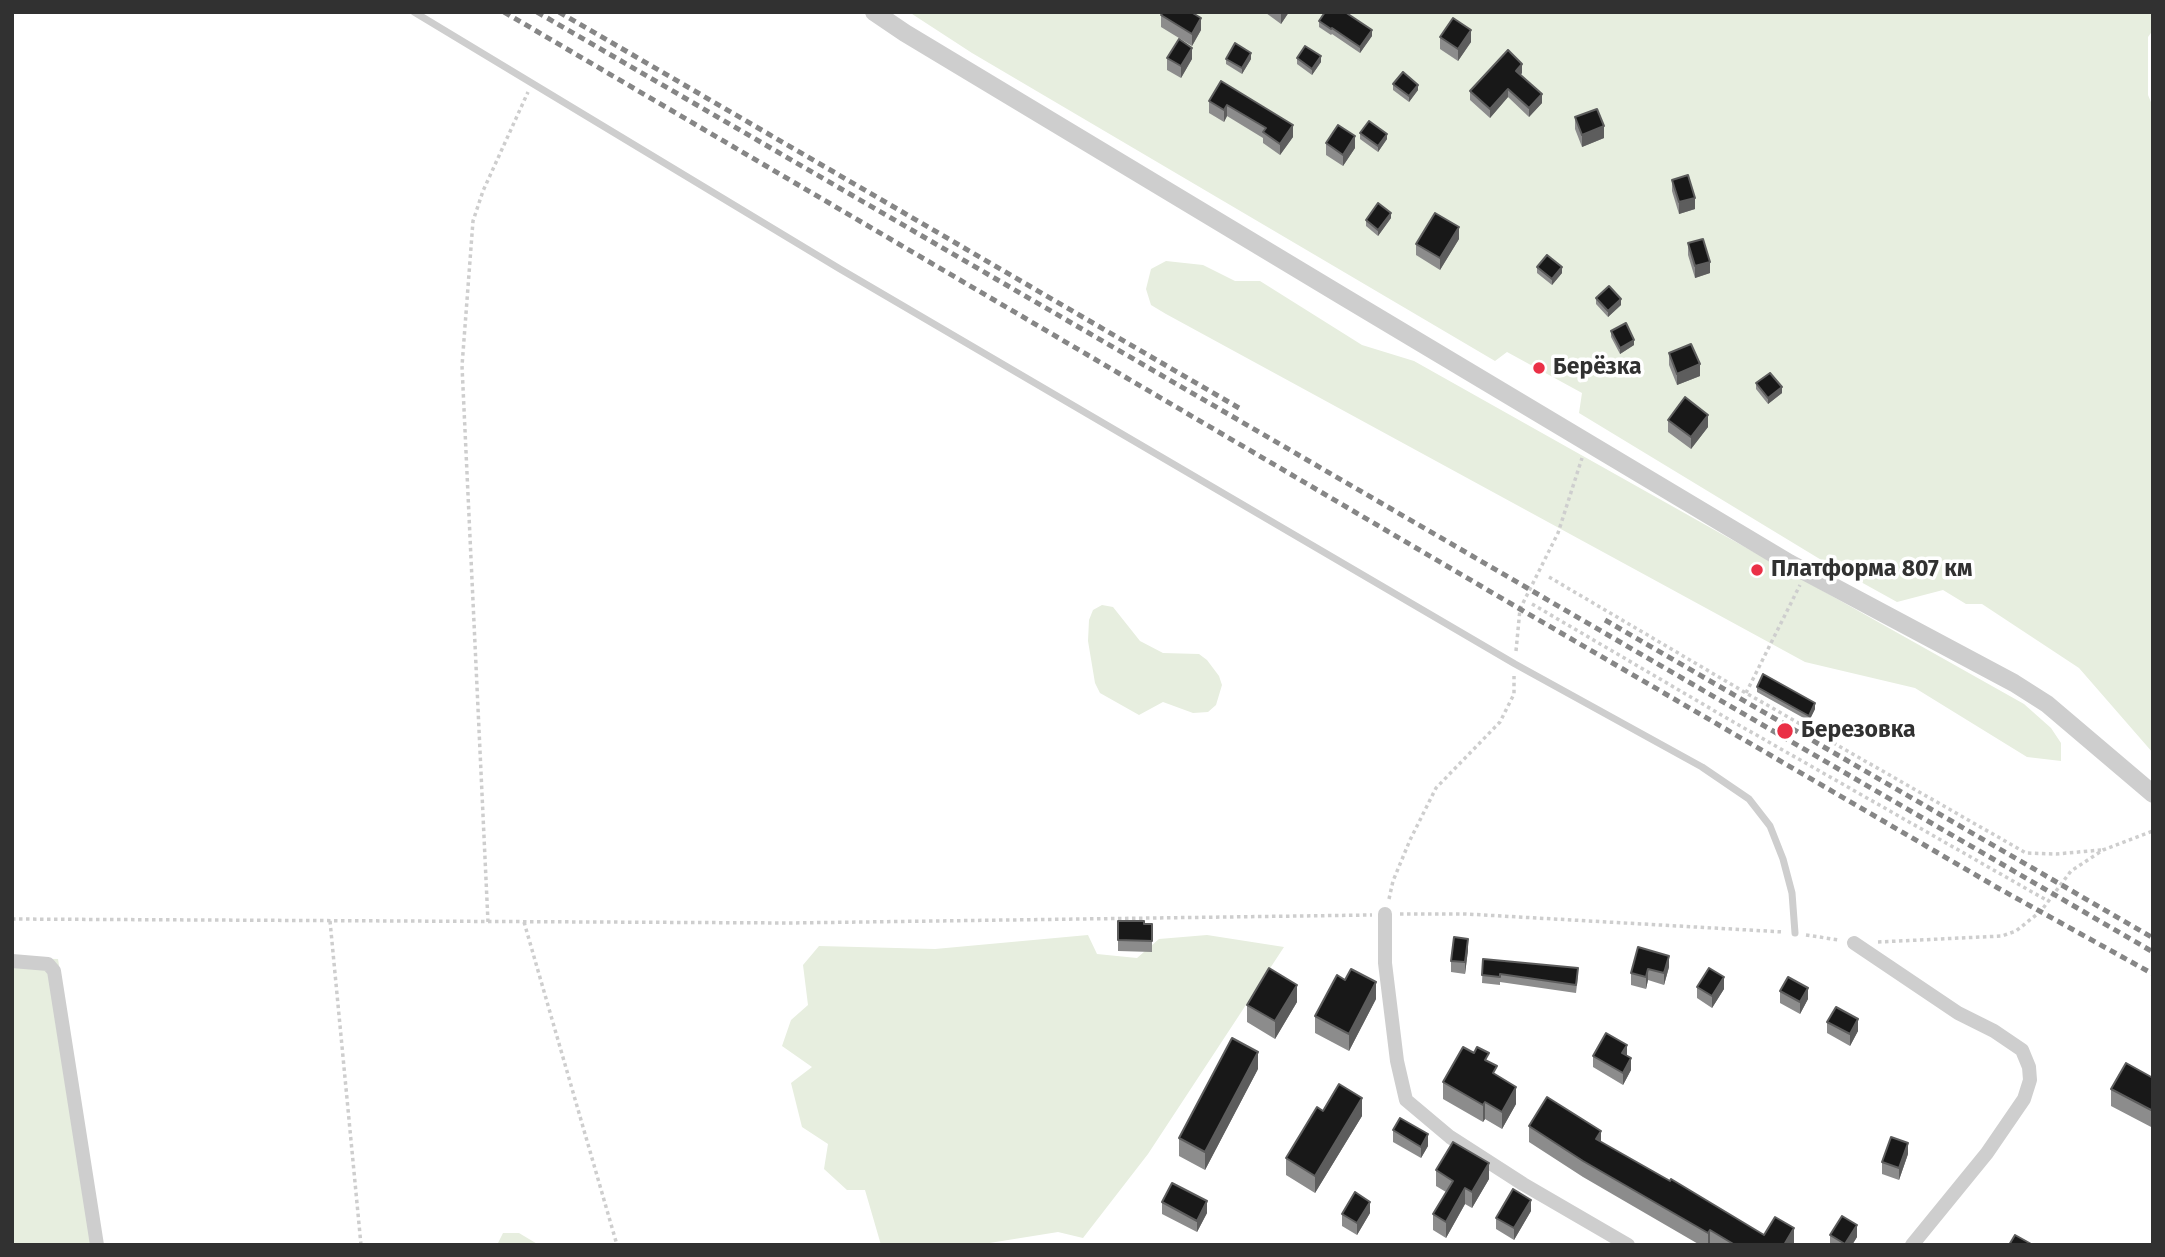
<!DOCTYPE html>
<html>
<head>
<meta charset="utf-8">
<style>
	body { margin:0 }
	#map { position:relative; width:2165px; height:1257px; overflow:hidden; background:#fff; font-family:"Fira Sans",sans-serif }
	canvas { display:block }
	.frame { position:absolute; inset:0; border:14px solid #313131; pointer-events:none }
</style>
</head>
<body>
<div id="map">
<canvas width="2165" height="1257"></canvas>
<div class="frame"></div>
</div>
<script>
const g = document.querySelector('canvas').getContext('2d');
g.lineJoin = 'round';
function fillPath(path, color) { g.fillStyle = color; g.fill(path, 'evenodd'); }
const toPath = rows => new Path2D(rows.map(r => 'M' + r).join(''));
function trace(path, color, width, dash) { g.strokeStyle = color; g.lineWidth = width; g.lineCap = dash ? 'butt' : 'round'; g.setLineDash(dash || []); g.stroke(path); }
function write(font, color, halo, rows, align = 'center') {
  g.font = font + ' "Fira Sans",sans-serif'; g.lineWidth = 7; g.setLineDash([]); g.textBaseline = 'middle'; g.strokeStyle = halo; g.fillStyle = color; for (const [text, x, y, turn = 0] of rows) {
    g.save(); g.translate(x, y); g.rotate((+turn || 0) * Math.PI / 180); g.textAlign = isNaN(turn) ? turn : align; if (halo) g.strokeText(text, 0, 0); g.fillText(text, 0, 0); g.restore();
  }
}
fillPath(toPath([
	[909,12,2153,12,2153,30,2148,37,2148,95,2153,107,2153,753,2079,668,1982,604,1966,604,1943,590,1897,602,1823,561,1579,413,1582,393,1507,352,1495,361,972,53],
	[1166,261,1203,265,1235,281,1260,281,1362,345,1414,361,2024,704,2051,728,2061,743,2061,761,2027,757,1915,688,1805,662,1166,314,1151,305,1146,289,1151,269],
	[1102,605,1113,607,1140,641,1163,653,1199,654,1207,660,1219,676,1222,685,1216,705,1208,712,1193,713,1163,702,1139,715,1100,693,1095,683,1088,641,1089,620,1093,610],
	[1088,935,1097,954,1137,958,1159,939,1207,935,1284,947,1148,1154,1083,1238,1058,1232,977,1245,881,1245,865,1190,847,1190,824,1169,828,1144,802,1127,791,1083,812,1067,782,1046,791,1020,808,1005,803,965,819,946,935,949],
	[12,958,58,959,103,1245,12,1245],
	[503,1233,519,1233,539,1245,497,1245]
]), '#e7eedf');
trace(toPath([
	[1549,577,1746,693,2026,853,2056,854,2101,850],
	[1532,604,1730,720,2048,901],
	[1516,651,1520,609,1558,533,1582,458],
	[1746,693,1800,585],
	[1389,899,1393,881,1410,840,1436,788,1500,722,1514,694,1514,676],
	[1400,914,1466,914,1784,932],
	[12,919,789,923,1372,915],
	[330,921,361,1245],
	[488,922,462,366,473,221,483,191,528,92],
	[524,922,617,1245],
	[1806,935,1839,940],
	[1878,942,2002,936,2016,931,2041,911,2071,871,2103,850,2153,831]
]), '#cecece', 3.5, [3.5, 3.5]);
trace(toPath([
	[414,12,840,269,1515,664,1702,767,1749,799,1770,826,1783,859,1792,893,1795,933]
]), '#cecece', 7);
trace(toPath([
	[1385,914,1385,963,1397,1061,1406,1100,1450,1137,1523,1184,1628,1245],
	[1854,943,1958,1013,1994,1031,2022,1050,2029,1067,2030,1080,2024,1099,1987,1153,1912,1245],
	[12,961,48,964,54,971,97,1245]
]), '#cecece', 14);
trace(toPath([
	[874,12,905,33,1344,297,1789,563,2014,683,2047,704,2153,794]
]), '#cecece', 18);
trace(toPath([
	[504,12,1520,609,1998,888,2153,974],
	[537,12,2153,952],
	[559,12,1239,408],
	[1605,620,2153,938]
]), '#868686', 5, [7, 5]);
fillPath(toPath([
	[1266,12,1289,12,1281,24,1266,13],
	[1161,15,1201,30,1192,46,1161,27],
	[1319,21,1372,36,1360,53,1332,34,1331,35,1319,27],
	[1440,37,1471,42,1458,61,1440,49],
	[1167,58,1192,59,1181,78,1167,70],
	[1297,58,1321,62,1312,75,1297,64],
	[1226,59,1251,59,1242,74,1226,64],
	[1522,73,1521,75,1542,103,1529,117,1508,97,1490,118,1470,100,1470,91],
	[1221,81,1293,137,1280,155,1263,143,1263,138,1227,116,1224,122,1209,113,1209,101],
	[1393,84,1418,90,1409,102,1393,90],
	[1575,117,1604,138,1582,147,1575,129],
	[1360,133,1387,139,1378,152,1360,139],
	[1326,143,1355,148,1343,166,1326,155],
	[1672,180,1695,209,1679,214,1672,191],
	[1391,218,1378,236,1366,226,1366,220],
	[1459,239,1440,270,1416,255,1416,244],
	[1688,243,1710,273,1695,278,1688,255],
	[1537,267,1562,273,1552,285,1537,273],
	[1596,298,1621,305,1608,317,1596,304],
	[1611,331,1634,345,1620,354,1611,337],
	[1669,353,1700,376,1677,385,1669,365],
	[1756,383,1782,393,1768,404,1756,389],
	[1668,420,1708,427,1691,449,1668,432],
	[1757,687,1815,709,1809,721,1757,692],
	[1144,924,1152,924,1152,952,1118,951,1118,940],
	[1638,947,1669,967,1664,985,1648,980,1646,989,1631,985,1631,973],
	[1468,950,1465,974,1451,972,1451,961],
	[1483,959,1578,976,1576,993,1500,982,1500,985,1482,983],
	[1697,987,1724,989,1712,1008,1697,998],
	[1780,991,1808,999,1800,1014,1780,1003],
	[1376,999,1349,1051,1315,1033,1315,1016],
	[1297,1002,1275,1039,1247,1022,1247,1005],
	[1827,1022,1858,1031,1850,1046,1827,1033],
	[1593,1056,1627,1056,1631,1070,1623,1085,1593,1067],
	[1258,1069,1205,1170,1179,1156,1179,1138],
	[1497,1075,1516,1104,1502,1129,1485,1119,1483,1122,1443,1099,1443,1082],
	[2153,1078,2153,1128,2111,1106,2111,1089],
	[1323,1111,1362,1116,1315,1193,1286,1175,1286,1158],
	[1529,1126,1601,1142,1764,1235,1794,1244,1700,1245,1583,1177,1529,1142],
	[1393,1130,1428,1146,1421,1158,1393,1142],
	[1908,1154,1899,1180,1882,1174,1882,1162],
	[1436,1170,1489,1179,1472,1208,1465,1204,1446,1238,1433,1230,1433,1214,1446,1192,1436,1186],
	[1162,1202,1207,1213,1197,1232,1162,1214],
	[1531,1211,1514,1240,1496,1229,1496,1218],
	[1370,1213,1357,1235,1342,1226,1342,1214],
	[1830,1235,1857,1237,1852,1245,1830,1245]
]), '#8c8c8c');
fillPath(toPath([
	[1281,12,1289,12,1281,24],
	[1201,18,1201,30,1192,46,1192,34],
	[1372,30,1372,36,1360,53,1360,47],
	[1471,30,1471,42,1458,61,1458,49],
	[1192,48,1192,59,1181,78,1181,66],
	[1251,53,1251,59,1242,74,1242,68],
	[1321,56,1321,62,1312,75,1312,69],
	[1522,64,1522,73,1516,80,1516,71],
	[1418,85,1418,90,1409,102,1409,96],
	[1508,89,1508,97,1490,118,1490,109],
	[1542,94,1542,103,1529,117,1529,108],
	[1227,105,1227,116,1224,122,1224,110],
	[1293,125,1293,137,1280,155,1280,144],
	[1604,126,1604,138,1582,147,1582,135],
	[1387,134,1387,139,1378,152,1378,146],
	[1355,136,1355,148,1343,166,1343,155],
	[1695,198,1695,209,1679,214,1679,202],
	[1391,213,1391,218,1378,236,1378,230],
	[1459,227,1459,239,1440,270,1440,258],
	[1710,262,1710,273,1695,278,1695,266],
	[1562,267,1562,273,1552,285,1552,279],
	[1621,299,1621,305,1608,317,1608,311],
	[1634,340,1634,345,1620,354,1620,348],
	[1700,364,1700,376,1677,385,1677,374],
	[1782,387,1782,393,1768,404,1768,398],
	[1708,415,1708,427,1691,449,1691,437],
	[1815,703,1815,709,1809,721,1809,716],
	[1468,939,1468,950,1465,974,1465,962],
	[1669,956,1669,967,1664,985,1664,973],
	[1648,969,1648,980,1646,989,1646,977],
	[1724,977,1724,989,1712,1008,1712,996],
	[1376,982,1376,999,1349,1051,1349,1034],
	[1297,985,1297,1002,1275,1039,1275,1021],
	[1808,988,1808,999,1800,1014,1800,1002],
	[1858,1019,1858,1031,1850,1046,1850,1034],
	[1627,1045,1627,1057,1622,1053],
	[1258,1052,1258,1069,1205,1170,1205,1152],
	[1631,1058,1631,1070,1623,1085,1623,1073],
	[1516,1087,1516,1104,1502,1129,1502,1112],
	[1362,1098,1362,1116,1315,1193,1315,1176],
	[1485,1102,1485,1119,1483,1122,1483,1105],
	[1601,1131,1601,1147,1596,1139],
	[1428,1134,1428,1146,1421,1158,1421,1147],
	[1908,1143,1908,1154,1899,1180,1899,1168],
	[1489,1163,1489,1179,1472,1208,1472,1192],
	[1465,1188,1465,1204,1446,1238,1446,1222],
	[1531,1200,1531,1211,1514,1240,1514,1228],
	[1207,1201,1207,1213,1197,1232,1197,1221],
	[1370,1202,1370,1213,1357,1235,1357,1223],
	[1857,1225,1857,1237,1852,1245,1845,1245],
	[1794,1228,1794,1245,1784,1245],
	[1710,1230,1710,1245,1708,1245,1708,1233]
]), '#5d5d5d');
const building = toPath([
	[1163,12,1191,12,1201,18,1192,34,1161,15,1163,12],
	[1325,12,1345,12,1372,30,1360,47,1332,28,1331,29,1319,21,1325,12],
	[1453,18,1471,30,1458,49,1440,37,1453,18],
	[1179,39,1192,48,1181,66,1167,58,1179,39],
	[1235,43,1251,53,1242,68,1226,59,1235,43],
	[1305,46,1321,56,1312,69,1297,58,1305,46],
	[1508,50,1522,64,1516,71,1542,94,1529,108,1508,89,1490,109,1470,91,1508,50],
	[1403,72,1418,85,1409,96,1393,84,1403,72],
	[1221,81,1293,125,1280,144,1263,132,1266,128,1227,105,1224,110,1209,101,1221,81],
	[1597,109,1604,126,1582,135,1575,117,1597,109],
	[1369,121,1387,134,1378,146,1360,133,1369,121],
	[1338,125,1355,136,1343,155,1326,143,1338,125],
	[1688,175,1695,198,1679,202,1672,180,1688,175],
	[1378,203,1391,213,1378,230,1366,220,1378,203],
	[1435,213,1459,227,1440,258,1416,244,1435,213],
	[1703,239,1710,262,1695,266,1688,243,1703,239],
	[1547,255,1562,267,1552,279,1537,267,1547,255],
	[1609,286,1621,299,1608,311,1596,298,1609,286],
	[1626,323,1634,340,1620,348,1611,331,1626,323],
	[1691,344,1700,364,1677,374,1669,353,1691,344],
	[1770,373,1782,387,1768,398,1756,383,1770,373],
	[1685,397,1708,415,1691,437,1668,420,1685,397],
	[1763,674,1815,703,1809,716,1757,687,1763,674],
	[1118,921,1144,921,1144,924,1152,924,1152,941,1118,940,1118,921],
	[1454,937,1468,939,1465,962,1451,961,1454,937],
	[1638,947,1669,956,1664,973,1648,969,1646,977,1631,973,1638,947],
	[1483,959,1578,968,1576,985,1500,974,1500,977,1482,975,1483,959],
	[1269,968,1297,985,1275,1021,1247,1005,1269,968],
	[1709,968,1724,977,1712,996,1697,987,1709,968],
	[1351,969,1376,982,1349,1034,1315,1016,1337,975,1345,980,1351,969],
	[1788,977,1808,988,1800,1002,1780,991,1788,977],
	[1836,1007,1858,1019,1850,1034,1827,1022,1836,1007],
	[1606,1033,1627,1045,1622,1053,1631,1058,1623,1073,1593,1056,1606,1033],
	[1232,1038,1258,1052,1205,1152,1179,1138,1232,1038],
	[1463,1047,1474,1053,1477,1047,1489,1053,1485,1060,1497,1066,1493,1073,1516,1087,1502,1112,1485,1102,1483,1105,1443,1082,1463,1047],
	[2126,1063,2153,1078,2153,1111,2111,1089,2126,1063],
	[1339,1084,1362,1098,1315,1176,1286,1158,1317,1107,1323,1111,1339,1084],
	[1547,1097,1601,1131,1596,1139,1670,1181,1671,1179,1764,1235,1775,1217,1794,1228,1784,1245,1735,1245,1710,1230,1708,1233,1583,1161,1529,1126,1547,1097],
	[1400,1118,1428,1134,1421,1147,1393,1130,1400,1118],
	[1891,1137,1908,1143,1899,1168,1882,1162,1891,1137],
	[1453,1142,1489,1163,1472,1192,1465,1188,1446,1222,1433,1214,1453,1181,1436,1170,1453,1142],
	[1172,1183,1207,1201,1197,1221,1162,1202,1172,1183],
	[1513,1189,1531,1200,1514,1228,1496,1218,1513,1189],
	[1355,1192,1370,1202,1357,1223,1342,1214,1355,1192],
	[1842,1216,1857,1225,1845,1244,1830,1235,1842,1216],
	[2015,1235,2033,1245,2009,1245,2015,1235]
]);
fillPath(building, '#181818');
trace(building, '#5d5d5d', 2);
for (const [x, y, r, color] of [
	[1539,368,7,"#ea3046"],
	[1757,570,7,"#ea3046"],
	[1785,731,9,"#ea3046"]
]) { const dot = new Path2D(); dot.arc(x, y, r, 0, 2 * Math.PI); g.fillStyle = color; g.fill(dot); trace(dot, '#fff', 2.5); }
write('bold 23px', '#313131', '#fff', [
	["Берёзка",1553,368],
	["Платформа 807 км",1771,570],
	["Березовка",1801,731]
], 'left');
</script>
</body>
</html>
